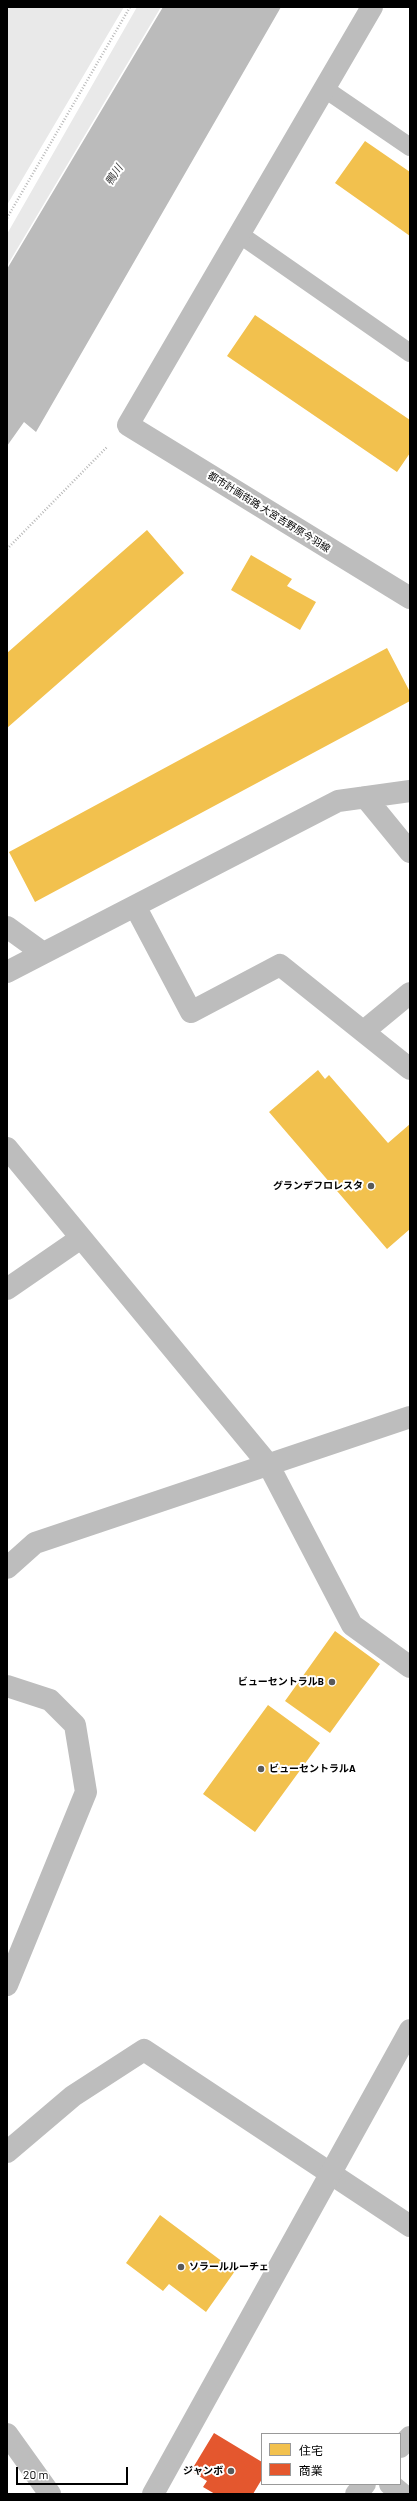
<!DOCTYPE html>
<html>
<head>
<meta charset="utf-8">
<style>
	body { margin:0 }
	#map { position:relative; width:417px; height:2501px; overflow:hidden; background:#fff; font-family:Barlow,"Noto Sans JP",sans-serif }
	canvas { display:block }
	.frame { position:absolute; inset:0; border:8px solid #000; pointer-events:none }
	.legend { position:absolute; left:261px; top:2433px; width:140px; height:52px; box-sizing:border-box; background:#fff; border:1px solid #999; margin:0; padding:5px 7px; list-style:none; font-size:12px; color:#000 }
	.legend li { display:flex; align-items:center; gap:8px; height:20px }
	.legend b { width:20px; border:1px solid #999 }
	.scale { position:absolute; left:16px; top:2467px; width:112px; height:18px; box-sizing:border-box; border:2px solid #000; border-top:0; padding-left:5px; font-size:12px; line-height:14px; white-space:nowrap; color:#000; -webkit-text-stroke:3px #fff; paint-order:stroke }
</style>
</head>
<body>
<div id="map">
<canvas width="417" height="2501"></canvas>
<div class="frame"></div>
<ul class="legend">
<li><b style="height:11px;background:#f2c14e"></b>住宅</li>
<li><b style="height:11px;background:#e4572e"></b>商業</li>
</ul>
<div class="scale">20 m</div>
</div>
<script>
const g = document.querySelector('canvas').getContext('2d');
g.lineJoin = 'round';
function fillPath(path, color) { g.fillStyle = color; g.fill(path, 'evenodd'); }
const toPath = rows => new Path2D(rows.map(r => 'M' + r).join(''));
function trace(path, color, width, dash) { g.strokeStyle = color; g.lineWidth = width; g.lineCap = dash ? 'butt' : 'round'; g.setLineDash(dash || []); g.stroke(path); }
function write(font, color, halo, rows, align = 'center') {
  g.font = font + ' Barlow,"Noto Sans JP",sans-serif'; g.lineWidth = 4; g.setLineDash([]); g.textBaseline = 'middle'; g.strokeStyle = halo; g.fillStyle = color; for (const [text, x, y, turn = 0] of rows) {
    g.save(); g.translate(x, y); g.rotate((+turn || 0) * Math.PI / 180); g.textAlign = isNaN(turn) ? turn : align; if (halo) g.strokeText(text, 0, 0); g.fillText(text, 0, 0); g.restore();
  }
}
fillPath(toPath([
	[7,7,124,7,7,205],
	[137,7,161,7,7,266,7,234]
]), '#e9e9e9');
fillPath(toPath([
	[163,7,281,7,36,432,24,422,7,446,7,269]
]), '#bbb');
fillPath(toPath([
	[365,141,410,172,410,236,335,183],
	[255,315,410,420,410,453,397,472,227,356],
	[147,530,184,573,7,728,7,653],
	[251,555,292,579,287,586,316,602,300,630,231,590],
	[387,648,410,692,410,701,35,902,9,852],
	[318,1070,325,1079,329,1075,388,1143,410,1124,410,1229,387,1249,269,1112],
	[335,1631,380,1664,330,1733,285,1701],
	[268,1705,320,1743,255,1832,203,1794],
	[160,2215,235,2271,206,2312,169,2284,163,2291,126,2263]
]), '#f2c14e');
fillPath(toPath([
	[214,2433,262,2462,262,2479,253,2494,215,2494,203,2487,207,2481,191,2471]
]), '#e4572e');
trace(toPath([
	[7,218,130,7],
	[7,549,107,447]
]), '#b8b8b8', 2.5, [1, 2]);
trace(toPath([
	[325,89,410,147],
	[239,234,410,353]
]), '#bdbdbd', 18);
trace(toPath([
	[372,7,128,425,410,598],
	[365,797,410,852],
	[135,906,191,1012,280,965,410,1069],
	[7,927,43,953],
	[7,972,338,801,410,791],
	[364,1031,410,993],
	[7,1148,268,1464,352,1625,410,1667],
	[7,1289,81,1238],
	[7,1568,35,1543,410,1417],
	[7,1686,50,1700,75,1725,86,1792,7,1985],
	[7,2152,73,2096,144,2050,410,2226],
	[400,2447,410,2437],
	[390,2484,402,2494],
	[356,2494,365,2484]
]), '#bdbdbd', 22);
trace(toPath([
	[7,2434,50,2494],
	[153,2494,410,2030]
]), '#bdbdbd', 22);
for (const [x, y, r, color] of [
	[371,1186,4,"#595959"],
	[332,1682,4,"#595959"],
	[261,1769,4,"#595959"],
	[181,2267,4,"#595959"],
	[231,2471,4,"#595959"]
]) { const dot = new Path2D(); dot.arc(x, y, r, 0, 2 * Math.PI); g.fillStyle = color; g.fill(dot); trace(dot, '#fff', 1.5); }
write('10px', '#000', '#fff', [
	["都市計画街路 大宮吉野原今羽線",269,512,32]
]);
write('bold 10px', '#000', '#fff', [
	["グランデフロレスタ",363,1186],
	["ビューセントラルB",324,1682],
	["ビューセントラルA",269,1769,"left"],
	["ソラールルーチェ",189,2267,"left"],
	["ジャンボ",223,2471]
], 'right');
write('italic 11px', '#3f3f3f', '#fff', [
	["鴨川",114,175,-57]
]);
</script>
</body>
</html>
